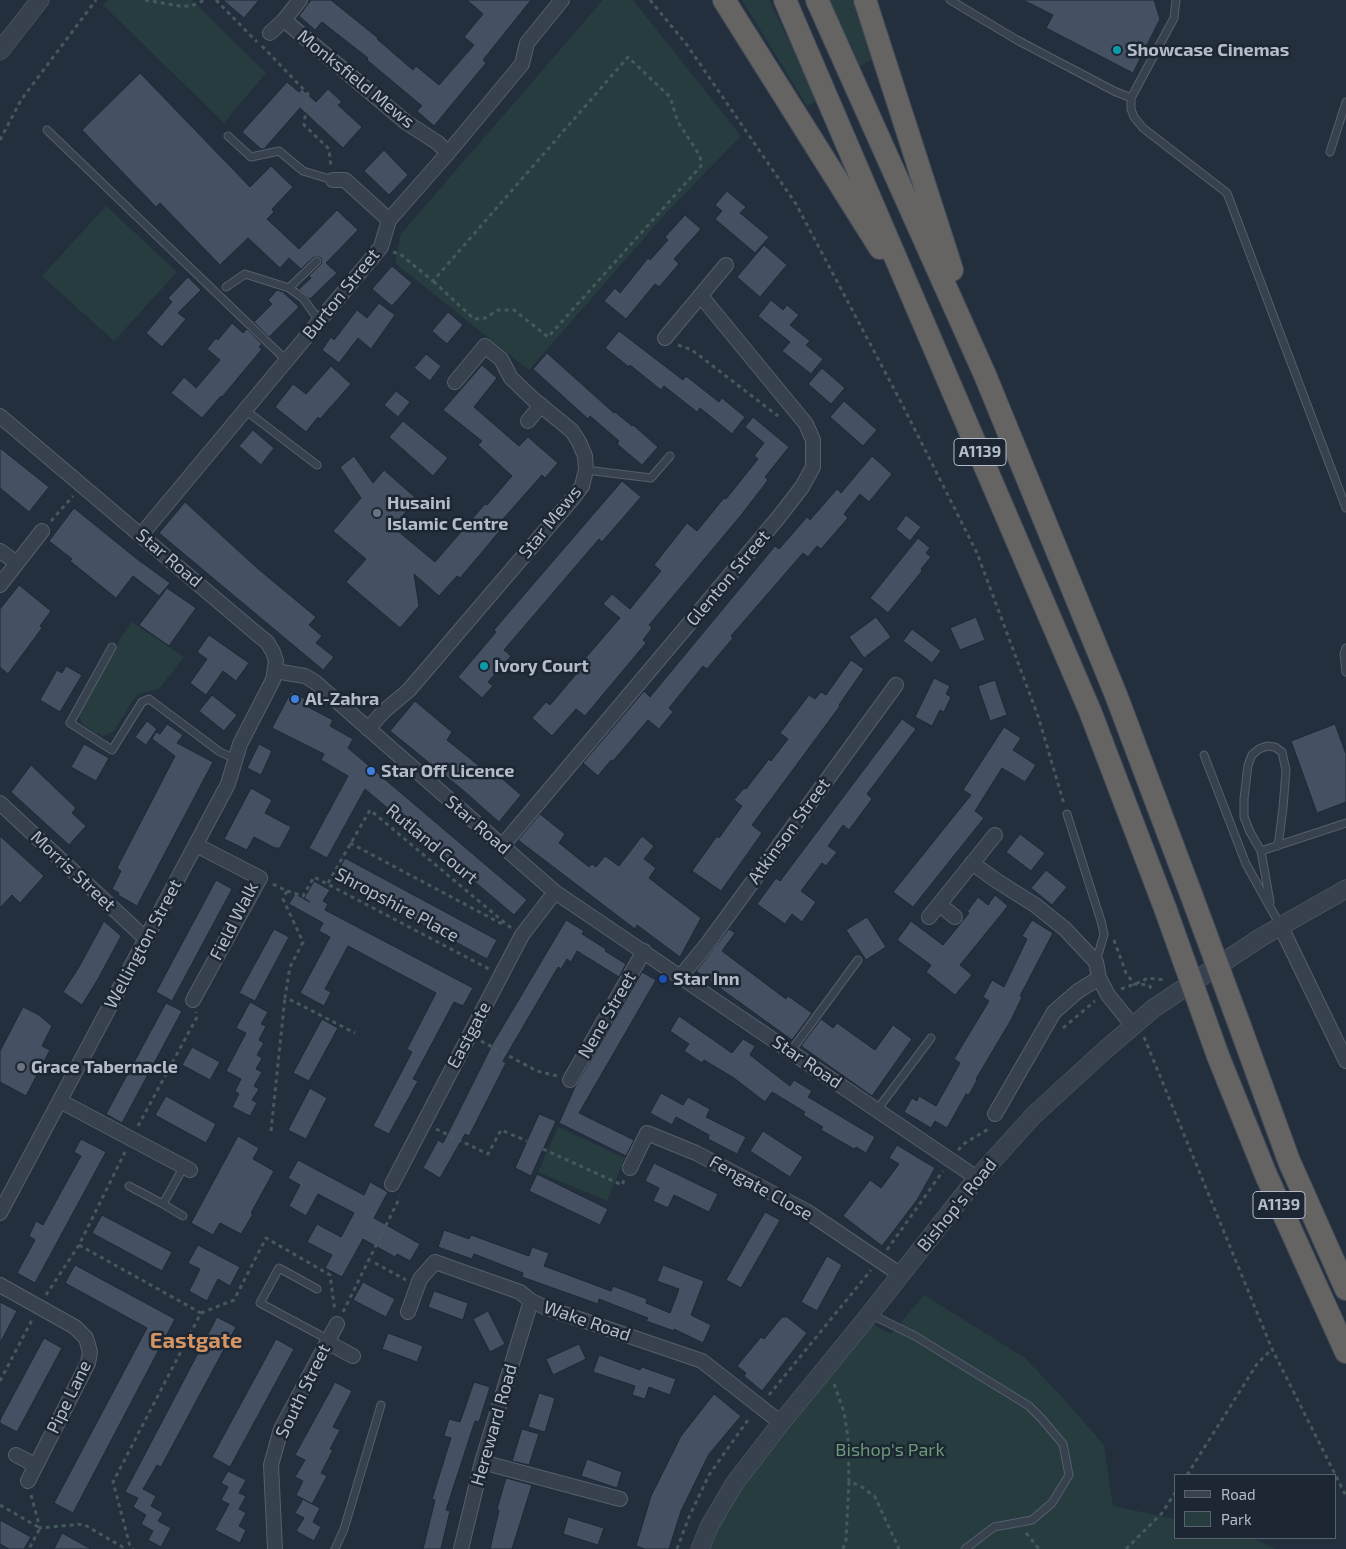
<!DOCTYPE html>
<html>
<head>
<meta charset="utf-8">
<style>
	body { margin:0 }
	#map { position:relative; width:1346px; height:1549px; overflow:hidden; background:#242f3e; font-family:"Exo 2",sans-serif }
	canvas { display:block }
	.legend { position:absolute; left:1174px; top:1474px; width:162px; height:65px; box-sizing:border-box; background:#1d2633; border:1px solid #59626f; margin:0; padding:6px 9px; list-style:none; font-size:15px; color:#b4bcc9 }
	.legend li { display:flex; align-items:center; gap:10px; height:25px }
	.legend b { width:25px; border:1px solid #59626f }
</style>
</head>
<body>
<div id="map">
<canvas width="1346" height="1549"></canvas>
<ul class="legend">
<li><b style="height:6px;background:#38414e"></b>Road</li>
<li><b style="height:14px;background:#263c3f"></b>Park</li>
</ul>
</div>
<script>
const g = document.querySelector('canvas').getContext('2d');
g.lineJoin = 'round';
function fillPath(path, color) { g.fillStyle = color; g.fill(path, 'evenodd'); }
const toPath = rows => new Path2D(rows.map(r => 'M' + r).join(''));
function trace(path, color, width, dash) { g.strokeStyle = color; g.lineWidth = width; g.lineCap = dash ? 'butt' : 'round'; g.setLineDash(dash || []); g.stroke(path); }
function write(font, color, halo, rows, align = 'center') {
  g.font = font + ' "Exo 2",sans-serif'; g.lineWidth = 5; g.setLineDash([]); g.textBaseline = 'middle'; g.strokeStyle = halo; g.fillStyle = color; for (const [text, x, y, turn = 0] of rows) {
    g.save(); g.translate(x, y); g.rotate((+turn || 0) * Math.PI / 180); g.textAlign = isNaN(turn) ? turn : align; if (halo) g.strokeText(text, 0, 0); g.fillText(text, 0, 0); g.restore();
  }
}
fillPath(toPath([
	[107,0,192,0,266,73,224,123,103,5],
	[603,0,633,0,741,136,667,212,529,370,395,263,401,234],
	[742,0,769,0,818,100,807,106],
	[829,0,852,0,872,60,860,66],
	[106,206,177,272,114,341,42,276],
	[132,622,184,657,159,689,138,694,129,706,114,731,104,736,93,732,82,724,79,717,81,708,123,634],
	[558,1127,625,1158,607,1201,538,1172],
	[924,1295,1025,1358,1063,1398,1104,1445,1113,1506,1175,1519,1175,1538,1252,1538,1276,1549,700,1549,709,1527,865,1320,891,1334]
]), '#263c3f');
const building = toPath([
	[223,0,259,0,244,18,223,0],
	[311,0,331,0,378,38,377,39,413,70,416,66,439,85,474,45,464,37,483,14,467,0,531,0,483,60,486,63,434,126,417,111,422,106,367,60,368,58,322,22,315,30,299,16,311,0],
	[1023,0,1154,0,1160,19,1133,73,1046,28,1053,15,1023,0],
	[140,73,250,187,271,166,293,187,272,209,274,212,267,219,299,249,337,210,358,230,326,263,337,273,310,299,299,289,311,278,309,276,321,264,322,260,320,257,314,257,301,269,289,258,280,268,248,238,220,265,160,203,156,207,82,130,140,73],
	[287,82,299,92,302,89,316,102,328,89,342,102,338,105,362,127,343,148,300,108,264,149,261,149,242,132,287,82],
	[384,150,408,175,389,195,364,171,384,150],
	[727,191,746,207,740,213,769,237,755,253,715,219,722,211,715,205,727,191],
	[685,215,701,229,674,259,679,264,659,287,655,284,626,319,604,301,615,288,620,293,648,258,650,260,668,240,665,237,685,215],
	[764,245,787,265,760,297,737,277,764,245],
	[392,266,412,283,392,306,372,289,392,266],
	[188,277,201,290,178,313,186,319,162,347,146,333,172,302,168,298,188,277],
	[277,290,283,292,299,307,269,337,254,322,272,304,268,300,277,290],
	[771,300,783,310,787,305,799,315,790,325,810,341,806,345,823,359,811,374,782,351,790,342,758,316,771,300],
	[379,303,395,315,371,349,358,338,339,363,322,350,331,337,334,340,357,310,367,318,379,303],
	[448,312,463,325,447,344,432,331,448,312],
	[232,323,243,333,247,329,262,344,259,347,262,349,222,397,221,396,202,418,171,393,184,377,196,388,220,360,207,349,216,338,218,340,232,323],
	[619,331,683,380,686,376,719,402,722,398,745,417,732,434,700,408,697,412,664,386,661,390,630,365,629,367,605,348,619,331],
	[547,353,614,413,615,412,632,426,633,425,658,447,642,465,617,444,619,441,590,416,588,419,533,369,547,353],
	[426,354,441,366,430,381,414,368,426,354],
	[482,365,497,378,474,407,519,446,528,437,558,463,545,478,542,475,503,519,507,522,483,551,460,578,457,576,439,596,414,574,419,606,400,628,346,582,366,559,333,531,361,498,340,467,354,456,373,483,384,470,417,499,393,527,435,562,485,504,487,505,512,476,478,445,482,441,443,410,482,365],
	[331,366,351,384,320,419,318,417,306,432,275,407,293,384,306,394,331,366],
	[822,368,845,388,831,404,808,384,822,368],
	[396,391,410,402,398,417,384,405,396,391],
	[844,401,877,430,863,446,830,417,844,401],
	[753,417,789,447,765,477,768,480,742,514,649,625,652,628,643,640,646,643,585,716,576,709,552,736,532,718,546,702,550,705,584,665,582,662,620,618,603,604,612,594,630,609,661,571,654,565,687,523,697,531,724,498,726,499,758,459,754,456,764,443,745,427,753,417],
	[403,421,448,458,433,476,389,437,403,421],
	[253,430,274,448,261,465,239,446,253,430],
	[0,448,49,487,29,512,0,488,0,448],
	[872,456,892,474,869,502,860,494,844,514,848,518,821,549,817,546,808,557,803,553,731,636,733,638,707,669,703,666,669,708,673,712,659,729,648,720,613,761,611,760,598,776,583,763,644,691,650,697,775,546,779,549,807,517,810,520,837,489,841,493,872,456],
	[622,481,641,497,602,542,599,539,504,650,511,656,488,682,493,686,482,698,458,677,496,632,494,630,523,596,622,481],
	[185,502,257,568,316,617,309,625,322,636,316,643,334,657,323,670,159,533,185,502],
	[74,508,137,559,170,583,159,596,133,576,116,598,70,561,72,559,49,541,74,508],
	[906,515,921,527,910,541,896,529,906,515],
	[918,538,930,548,926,553,931,557,921,569,922,571,888,613,870,598,918,538],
	[19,585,51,611,40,626,42,628,8,674,0,667,0,609,19,585],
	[167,588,196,608,169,646,139,625,167,588],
	[876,617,891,637,864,658,849,637,876,617],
	[976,617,985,640,960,650,950,628,976,617],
	[912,629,941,651,932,663,903,641,912,629],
	[209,635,249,663,236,681,223,671,206,695,190,683,207,659,197,652,209,635],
	[851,660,864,669,839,705,840,706,752,825,762,833,721,891,692,871,717,836,719,838,742,806,734,800,744,788,746,789,769,759,771,761,788,739,780,733,809,695,815,699,821,692,826,695,851,660],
	[66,666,82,675,60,712,40,700,57,670,62,673,66,666],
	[934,678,950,686,946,694,951,697,944,712,940,710,932,726,915,717,934,678],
	[995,680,1007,715,990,721,978,686,995,680],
	[291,692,311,702,308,707,333,720,330,726,353,739,348,748,527,900,514,915,365,789,327,858,309,848,348,776,321,760,324,754,272,728,291,692],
	[212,695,237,715,224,731,199,711,212,695],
	[415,701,452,732,447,740,483,769,487,764,501,775,499,776,521,795,499,822,464,791,390,731,415,701],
	[902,719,916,729,867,794,872,799,849,830,843,825,828,846,837,852,826,866,822,863,801,891,816,902,802,922,792,914,785,924,757,904,776,878,780,881,902,719],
	[147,721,157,729,146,745,135,737,147,721],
	[167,724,183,735,177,743,213,762,137,906,118,895,119,893,112,889,121,871,117,868,175,756,152,739,156,732,160,734,167,724],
	[1335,724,1346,754,1346,802,1317,813,1291,741,1335,724],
	[1004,727,1021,738,1013,750,1036,765,1025,782,1002,768,975,811,984,818,913,907,893,892,971,795,963,790,1004,727],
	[84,744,109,758,96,781,71,767,84,744],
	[259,744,272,751,261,775,247,768,259,744],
	[31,765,76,808,72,813,86,826,69,845,11,792,31,765],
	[251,788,272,800,265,813,291,827,280,848,275,848,254,837,247,850,224,839,251,788],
	[540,814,565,834,559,843,589,867,592,864,596,867,605,856,619,866,642,836,654,846,644,859,656,868,649,878,701,918,680,957,637,925,635,929,518,840,540,814],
	[1020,834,1045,853,1031,871,1006,852,1020,834],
	[0,836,44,876,20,903,12,895,0,908,0,836],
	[345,858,497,940,487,959,335,877,345,858],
	[1046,870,1067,887,1052,905,1031,888,1046,870],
	[216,880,232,889,172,1001,156,992,216,880],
	[314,881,330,890,323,901,328,904,325,910,473,988,463,1006,454,1002,413,1079,418,1081,389,1134,373,1126,412,1052,407,1049,436,993,348,946,325,989,331,992,324,1006,300,993,330,937,319,931,323,923,289,904,295,894,310,902,304,898,314,881],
	[995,895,1008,906,960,965,972,975,955,995,926,972,931,965,897,940,911,921,943,945,969,913,967,912,978,897,988,905,995,895],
	[867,917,886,947,866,960,846,930,867,917],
	[566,920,584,931,582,934,606,949,605,951,626,964,619,977,577,951,571,962,567,959,561,969,558,967,503,1061,506,1063,469,1136,465,1134,440,1178,423,1168,438,1140,443,1143,493,1043,566,920],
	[1032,920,1053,933,1020,996,1022,997,1011,1020,976,1079,977,1080,969,1095,966,1094,947,1128,935,1121,931,1128,904,1112,912,1098,917,1101,919,1096,936,1106,960,1063,954,1059,989,1001,983,997,992,980,1004,987,1027,939,1022,936,1032,920],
	[104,921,121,936,98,979,82,1005,63,992,79,967,104,921],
	[274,929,289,937,255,1001,239,993,274,929],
	[729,929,735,933,722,951,786,999,788,996,812,1013,792,1040,696,971,729,929],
	[642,972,656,980,579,1113,634,1140,626,1156,559,1123,575,1087,642,972],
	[250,1002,268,1012,261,1024,266,1026,259,1040,264,1043,257,1055,262,1058,256,1069,262,1072,254,1086,259,1089,252,1100,257,1103,250,1116,232,1107,239,1094,235,1091,241,1079,226,1071,246,1033,236,1028,250,1002],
	[166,1003,182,1011,122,1123,106,1114,166,1003],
	[23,1007,39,1015,52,1026,42,1046,50,1050,26,1096,0,1082,0,1051,23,1007],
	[679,1016,732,1053,743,1039,755,1046,750,1055,790,1086,794,1080,812,1091,808,1097,875,1137,866,1153,856,1147,854,1149,821,1130,823,1127,803,1115,805,1112,772,1092,765,1102,734,1078,704,1060,702,1063,684,1051,689,1044,670,1031,679,1016],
	[322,1019,338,1028,309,1081,293,1073,322,1019],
	[821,1019,833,1028,837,1023,875,1050,893,1025,912,1039,872,1096,801,1046,821,1019],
	[192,1047,220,1062,210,1080,182,1065,192,1047],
	[310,1088,327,1098,306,1139,288,1130,310,1088],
	[661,1093,683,1105,688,1097,710,1109,706,1117,746,1137,737,1154,708,1139,709,1135,676,1117,672,1125,650,1113,661,1093],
	[166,1096,216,1124,206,1143,155,1115,166,1096],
	[539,1114,556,1121,531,1176,515,1168,539,1114],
	[763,1131,803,1157,790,1177,750,1151,763,1131],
	[238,1136,259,1148,253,1159,274,1171,251,1213,253,1214,241,1234,220,1223,213,1235,191,1223,238,1136],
	[81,1139,106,1152,35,1283,17,1273,35,1240,29,1236,36,1221,43,1225,61,1192,81,1156,74,1152,81,1139],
	[897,1145,935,1168,917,1200,882,1246,843,1216,870,1180,881,1188,899,1164,889,1158,897,1145],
	[298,1160,364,1195,370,1182,388,1192,374,1218,420,1244,410,1261,397,1254,395,1257,363,1239,342,1277,325,1268,332,1255,307,1242,317,1224,341,1237,354,1213,318,1194,306,1216,289,1206,300,1185,288,1178,298,1160],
	[654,1163,718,1194,709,1212,674,1195,668,1208,653,1201,659,1188,645,1181,654,1163],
	[537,1174,608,1209,600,1225,529,1191,537,1174],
	[765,1212,780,1220,741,1288,726,1280,765,1212],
	[102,1215,172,1252,162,1271,92,1233,102,1215],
	[444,1230,469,1239,471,1235,529,1256,532,1247,549,1253,544,1266,611,1291,613,1286,647,1299,646,1303,670,1313,679,1289,657,1281,663,1265,704,1281,691,1315,711,1325,703,1343,674,1329,674,1331,646,1321,648,1318,599,1299,598,1304,522,1277,523,1273,474,1254,472,1259,438,1247,444,1230],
	[198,1245,240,1267,230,1286,218,1279,207,1301,189,1291,200,1269,188,1263,198,1245],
	[827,1256,842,1265,817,1311,801,1302,827,1256],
	[75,1265,175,1319,73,1513,54,1503,147,1328,65,1283,75,1265],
	[363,1282,395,1299,386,1317,353,1300,363,1282],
	[434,1291,468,1303,463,1320,428,1307,434,1291],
	[0,1302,17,1311,0,1343,0,1302],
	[488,1311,505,1344,490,1352,473,1319,488,1311],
	[217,1317,236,1327,161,1467,157,1465,143,1489,156,1496,151,1506,163,1513,158,1521,171,1528,161,1547,148,1540,153,1531,141,1524,146,1515,133,1507,138,1498,125,1492,217,1317],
	[782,1317,787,1317,807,1333,762,1391,744,1376,746,1373,737,1366,761,1337,764,1339,782,1317],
	[388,1333,423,1346,417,1362,382,1349,388,1333],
	[44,1338,62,1348,17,1432,0,1423,0,1420,44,1338],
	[276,1339,294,1349,230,1467,212,1457,276,1339],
	[579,1344,586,1359,553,1375,546,1359,579,1344],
	[599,1355,640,1370,642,1367,676,1379,670,1395,649,1387,645,1399,632,1395,635,1386,593,1372,599,1355],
	[335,1382,352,1391,333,1427,340,1430,330,1449,333,1450,321,1473,327,1476,312,1504,296,1495,303,1481,295,1477,305,1460,295,1455,335,1382],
	[474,1382,490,1387,479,1422,475,1421,446,1510,450,1511,441,1549,423,1549,435,1500,432,1499,451,1438,444,1436,449,1419,460,1422,474,1382],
	[539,1393,555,1398,545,1432,528,1427,539,1393],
	[714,1394,741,1416,709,1454,681,1511,669,1549,645,1549,636,1546,651,1496,681,1436,714,1394],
	[522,1429,539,1434,529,1465,512,1461,522,1429],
	[587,1459,622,1472,617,1488,581,1476,587,1459],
	[228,1471,246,1480,239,1493,246,1496,239,1509,246,1513,239,1526,246,1530,240,1543,215,1530,229,1504,221,1500,228,1487,221,1483,228,1471],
	[506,1478,532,1485,512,1549,490,1549,499,1510,497,1509,506,1478],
	[303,1499,320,1508,313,1522,321,1527,314,1541,296,1531,304,1518,295,1513,303,1499],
	[568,1517,604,1528,598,1545,563,1534,568,1517],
	[0,1520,31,1537,24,1549,9,1549,0,1544,0,1520],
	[62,1533,91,1549,54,1549,62,1533]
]);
fillPath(building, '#455162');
trace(building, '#1f2835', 1);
const service = toPath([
	[950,0,1017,40,1114,91,1131,98],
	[1176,0,1174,18,1131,98,1131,109,1134,117,1143,128,1227,193,1346,508],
	[47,130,286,360],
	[228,136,251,157,279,151,303,171,333,180],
	[1330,152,1346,102],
	[226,287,245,274,289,288,303,298,319,321],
	[289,288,317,261],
	[245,410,317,465],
	[586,470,651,478,670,456],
	[112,647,70,723,112,750,142,702,149,699,220,752,236,759],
	[1346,648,1344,654,1346,672],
	[1204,755,1246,864,1280,925],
	[1067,814,1101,921,1104,934,1096,962],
	[1261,851,1250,832,1244,817,1244,799,1248,765,1252,755,1259,749,1267,746,1275,747,1282,752,1286,770,1283,808,1278,846],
	[1270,902,1261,851,1346,823],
	[791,1051,858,960],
	[877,1110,931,1038],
	[129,1186,163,1204,183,1168],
	[163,1204,183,1216],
	[317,1289,279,1268,260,1303,329,1340],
	[870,1314,915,1336,1029,1406,1041,1418,1063,1444,1069,1475,1052,1503,1032,1520,994,1527,965,1549],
	[335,1549,344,1529,381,1405]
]);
const minor = toPath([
	[300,0,284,20,407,123,438,143,448,153],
	[270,33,284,20],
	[333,180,345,180,389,220],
	[665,338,726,265],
	[0,416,257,634,267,642,273,652,276,661,273,680,240,744,228,784,0,1213],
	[528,421,541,405],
	[141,535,381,247,389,220,448,153,522,64,527,43,562,0],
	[0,551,17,563],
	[0,585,42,531],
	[275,671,305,676,315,682,555,892,977,1178],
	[368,729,383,712,409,690,574,497,582,486,586,470,585,456,579,442,572,431,533,399,511,378,501,359,485,346,455,382],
	[0,803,146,939],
	[502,846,778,518,802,487,813,467,813,440,806,424,701,296],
	[972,863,997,881,1035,905,1065,929,1096,962,1099,978],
	[939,904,955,917],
	[929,917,995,835],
	[1280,925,1346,1061],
	[681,976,708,943,896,685],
	[193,1000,260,878,196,845],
	[570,1080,644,951],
	[60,1101,190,1170],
	[995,1114,1054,1012,1078,991,1099,978,1108,995,1133,1026],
	[630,1168,647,1133,696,1153,806,1211,901,1275],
	[392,1184,522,935,555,892],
	[0,1285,75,1327,86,1338,90,1352,88,1363,28,1481],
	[408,1312,420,1279,435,1262,520,1292,531,1301,547,1308,702,1361,781,1423],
	[327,1342,353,1356],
	[16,1455,35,1465],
	[482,1462,620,1499],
	[275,1549,271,1465,281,1429,337,1324],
	[461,1549,482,1462,531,1301]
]);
const tertiary = toPath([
	[0,51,40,0],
	[700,1549,709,1527,734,1484,781,1423,865,1320,977,1178,1034,1115,1105,1050,1154,1008,1260,938,1346,889]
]);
const trunk = toPath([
	[724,0,880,248],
	[785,0,1090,711,1165,908],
	[817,0,985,375,1116,695,1191,894],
	[865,0,952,270],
	[1241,1029,1289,1161,1346,1289],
	[1218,1056,1266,1175,1346,1352]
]);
trace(service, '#565f6c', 9);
trace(minor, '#565f6c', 16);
trace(tertiary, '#565f6c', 19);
trace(trunk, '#434c59', 24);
trace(toPath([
	[145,0,180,6,191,6,205,0],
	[216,0,257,42],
	[650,0,687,45,796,204,902,404,977,553,1038,716,1064,804],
	[262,46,308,94,304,125,329,149,331,167],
	[0,140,21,100,96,0],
	[393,252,400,254,433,281,628,57,670,97,678,122,700,156,701,166,548,337,514,310,498,310,485,318,474,319,433,281],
	[678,345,692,350,778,416],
	[51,521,73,496],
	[350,843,502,924,505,924],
	[328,883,370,810,511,928],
	[273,884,287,891,283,899,303,942,290,967,285,997,355,1033],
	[287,891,303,896,314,877,489,969],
	[1114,940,1126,973,1134,984,1149,985,1153,991],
	[1121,989,1143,981,1147,978,1165,980],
	[1063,1028,1095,1001],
	[1144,1037,1272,1349,1346,1496],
	[481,1041,537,1071,557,1076],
	[138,1126,197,1017,196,1012],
	[436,1129,488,1154,501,1130,527,1141],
	[271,1131,285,997],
	[543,1149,622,1185,624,1180],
	[958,1150,965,1143,990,1128],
	[79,1245,201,1313,113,1482,130,1546,133,1549],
	[887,1250,943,1171],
	[375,1263,406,1280],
	[46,1295,79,1245,125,1152],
	[343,1312,400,1197],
	[201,1313,234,1300,266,1238,330,1275,335,1311],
	[0,1381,33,1318],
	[834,1384,844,1412,848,1438,849,1481,862,1487,875,1497,899,1549],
	[769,1395,871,1270],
	[1187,1475,1257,1364,1272,1349],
	[31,1495,40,1528,83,1524,126,1549],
	[0,1505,40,1528,29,1549],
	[1026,1533,1039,1549],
	[677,1549,689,1517,709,1475,750,1417],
	[843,1549,846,1540,849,1481],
	[1126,1549,1162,1513,1175,1493]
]), '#44595c', 3, [4, 4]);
trace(service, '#38414e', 7);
trace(minor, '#38414e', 14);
trace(tertiary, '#38414e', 18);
trace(trunk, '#656462', 22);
const trunkBridge = toPath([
	[1191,894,1241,1029],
	[1165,908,1218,1056]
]);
trace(trunkBridge, '#434c59', 24, []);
trace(trunkBridge, '#656462', 22);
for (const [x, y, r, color] of [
	[1117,50,5,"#0f9aa8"],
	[377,513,5,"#6b7280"],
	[484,666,5,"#0f9aa8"],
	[295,699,5,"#3f7fe0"],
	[371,771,5,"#3f7fe0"],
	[663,979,5,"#1a4fb4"],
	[21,1067,5,"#6b7280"]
]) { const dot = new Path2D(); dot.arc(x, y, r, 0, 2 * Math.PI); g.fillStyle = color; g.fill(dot); trace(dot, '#1d2633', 2); }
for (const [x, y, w] of [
	[980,452,52],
	[1279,1205,52]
]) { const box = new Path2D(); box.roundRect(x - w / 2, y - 13.5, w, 27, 4); g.fillStyle = '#1d2633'; g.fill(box); trace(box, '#b4bcc9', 1); }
write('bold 16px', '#b4bcc9', null, [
	["A1139",980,452],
	["A1139",1279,1205]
]);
write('bold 18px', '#b4bcc9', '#1d2633', [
	["Showcase Cinemas",1127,50],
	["Husaini",387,503],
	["Islamic Centre",387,524],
	["Ivory Court",494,666],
	["Al-Zahra",305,699],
	["Star Off Licence",381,771],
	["Star Inn",673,979],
	["Grace Tabernacle",31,1067]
], 'left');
write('18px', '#b4bcc9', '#1d2633', [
	["Monksfield Mews",356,79,39],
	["Burton Street",341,294,-51],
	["Star Mews",550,522,-51],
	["Star Road",169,558,40],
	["Glenton Street",728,578,-50],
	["Star Road",478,825,41],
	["Atkinson Street",789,831,-54],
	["Rutland Court",432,844,40],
	["Morris Street",73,871,43],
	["Shropshire Place",397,905,28],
	["Field Walk",234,921,-63],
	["Wellington Street",143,944,-62],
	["Nene Street",607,1015,-60],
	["Eastgate",469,1035,-62],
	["Star Road",807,1062,34],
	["Fengate Close",761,1188,29],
	["Bishop's Road",957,1205,-51],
	["Wake Road",587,1321,19],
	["South Street",303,1391,-64],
	["Pipe Lane",69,1397,-64],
	["Hereward Road",494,1425,-74]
]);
write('18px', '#6b9a76', '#1d2633', [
	["Bishop's Park",890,1450]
]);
write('bold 22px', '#d59563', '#1d2633', [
	["Eastgate",196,1341]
]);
</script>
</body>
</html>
